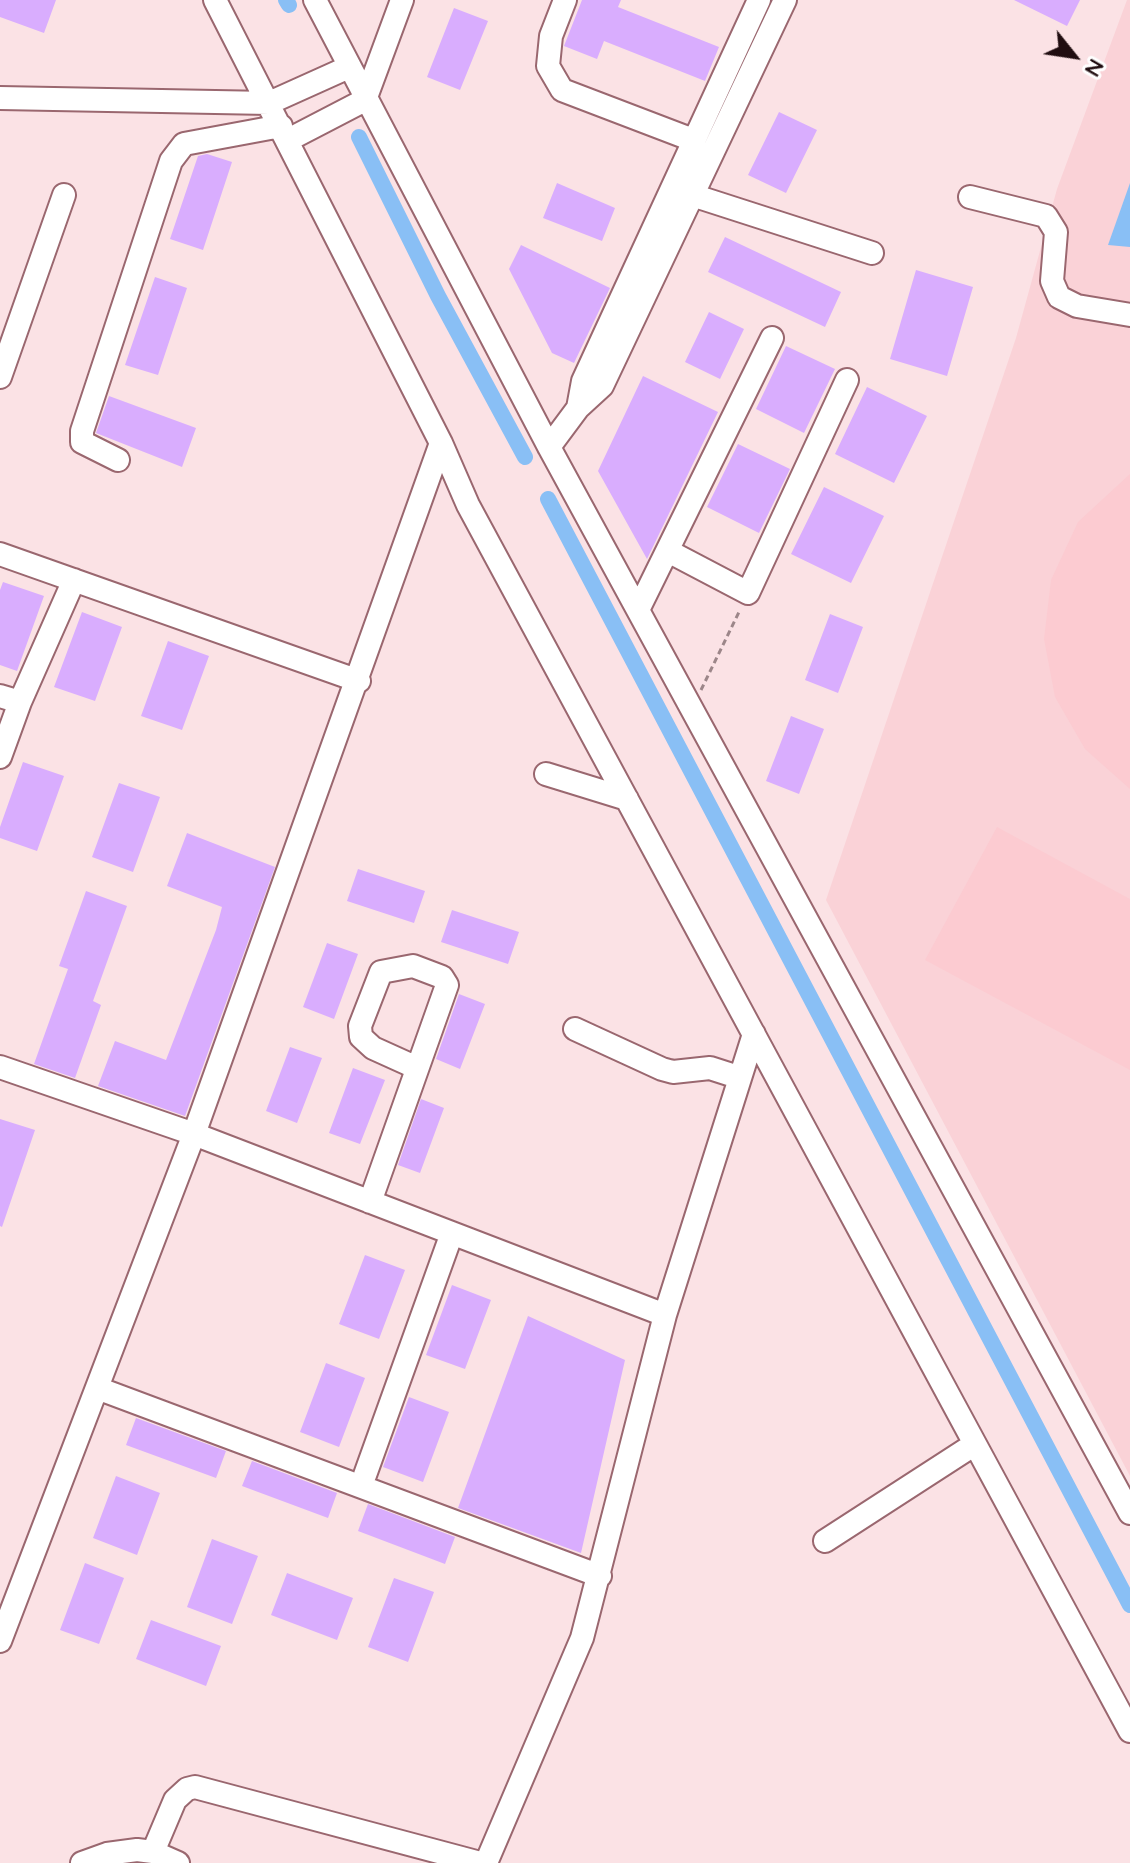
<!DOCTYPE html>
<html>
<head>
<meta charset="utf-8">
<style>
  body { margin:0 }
  #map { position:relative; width:1130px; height:1863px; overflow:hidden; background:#fbe2e5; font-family:Quicksand,sans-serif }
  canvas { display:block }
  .north { position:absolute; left:1034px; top:16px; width:80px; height:80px; -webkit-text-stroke:6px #fff; paint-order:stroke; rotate:120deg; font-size:22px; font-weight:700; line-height:32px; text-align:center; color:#200d10 }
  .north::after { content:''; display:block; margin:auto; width:28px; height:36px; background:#200d10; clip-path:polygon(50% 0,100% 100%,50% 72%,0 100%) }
</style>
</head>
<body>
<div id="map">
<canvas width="1130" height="1863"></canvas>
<div class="north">N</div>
</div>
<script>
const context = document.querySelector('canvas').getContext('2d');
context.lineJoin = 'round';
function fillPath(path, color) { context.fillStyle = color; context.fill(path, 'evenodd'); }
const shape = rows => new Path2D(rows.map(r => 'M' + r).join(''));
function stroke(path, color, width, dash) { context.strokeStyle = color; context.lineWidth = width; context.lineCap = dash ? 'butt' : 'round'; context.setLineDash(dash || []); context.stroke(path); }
const built = shape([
  [1127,0,1130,0,1130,1476,826,900,1016,338,1057,189]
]);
const green = shape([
  [1130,474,1130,789,1085,749,1055,697,1044,639,1051,580,1078,522],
  [997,827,1130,899,1130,1070,925,960]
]);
const water = shape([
  [1130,183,1130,247,1108,245]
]);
const canal = shape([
  [286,0,289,5],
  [359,137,438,296,525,457],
  [548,499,1130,1605]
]);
const building = shape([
  [0,0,56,0,44,33,0,17],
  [582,0,621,0,618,7,719,47,705,81,604,41,597,59,564,46],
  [1014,0,1080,0,1067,26],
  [454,8,488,21,460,90,427,77],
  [779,112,817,130,786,193,748,175],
  [207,154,232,162,203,250,170,239,198,156],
  [557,183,615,208,602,241,543,218],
  [725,237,841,292,825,327,708,272],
  [521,245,610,288,574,363,552,353,509,269],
  [916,270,973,287,947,376,890,359],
  [155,277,187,288,158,375,125,365],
  [709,312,744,329,720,379,685,362],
  [786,346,835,369,804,433,756,409],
  [643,376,718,412,647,559,598,471],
  [867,387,927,416,894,483,835,454],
  [109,396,196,428,182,467,96,433],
  [738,444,790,469,759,533,707,507],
  [824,487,884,516,851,583,791,554],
  [3,582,44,596,17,671,0,665,0,590],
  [82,612,122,627,95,701,54,687],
  [830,614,863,627,838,693,805,680],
  [168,641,209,656,182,730,141,716],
  [791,716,824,729,799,794,766,781],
  [23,762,64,776,37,851,0,838,0,827],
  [119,783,160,797,133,872,92,857],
  [187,833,275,867,185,1116,98,1086,115,1041,166,1060,216,930,222,907,167,886],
  [358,869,425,891,414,923,347,901],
  [86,891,127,906,93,1001,101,1005,75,1078,34,1064,68,969,59,966],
  [452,910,519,932,508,964,441,942],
  [327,943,358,954,334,1019,303,1007],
  [459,994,485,1004,460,1069,436,1059],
  [290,1047,322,1058,297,1123,266,1111],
  [353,1068,385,1080,360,1144,329,1133],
  [421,1099,444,1108,420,1173,398,1165],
  [0,1119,35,1130,2,1227,0,1226],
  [365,1255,405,1270,379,1339,339,1324],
  [452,1285,491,1300,465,1369,426,1355],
  [528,1316,625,1360,581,1553,458,1508],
  [326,1363,365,1378,339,1447,300,1432],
  [409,1397,449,1412,423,1482,383,1467],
  [136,1418,226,1451,216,1478,126,1445],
  [252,1461,337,1493,328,1518,242,1486],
  [116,1476,160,1493,137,1555,93,1538],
  [368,1504,455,1537,445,1564,358,1531],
  [212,1539,258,1556,232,1624,187,1607],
  [85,1563,124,1578,99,1644,60,1630],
  [287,1573,353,1598,337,1640,271,1615],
  [394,1578,434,1592,408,1662,368,1647],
  [151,1620,221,1646,206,1686,136,1659]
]);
const path = shape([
  [701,690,740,610]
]);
const minor = shape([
  [215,0,441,443,468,505,1130,1731],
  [315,0,549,447,1130,1513],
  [565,0,551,36,548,66,562,90,693,140],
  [0,98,269,103,349,67],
  [288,140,365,100,402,0],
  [692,195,872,253],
  [970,197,1046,216,1056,232,1052,281,1059,297,1077,306,1130,315],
  [0,377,64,195],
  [578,408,583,381,759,0],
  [549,447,578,408,602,386,785,0],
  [118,460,82,442,82,431,171,161,184,144,281,126],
  [668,551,748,593,847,380],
  [0,554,359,681],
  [638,610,772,338],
  [0,696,20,702,0,757],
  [20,702,74,580],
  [546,774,627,799],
  [575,1029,662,1069,673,1072,710,1068,738,1077],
  [0,1067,194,1134,665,1315],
  [370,1202,447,985,442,977,413,966,381,972,360,1026,361,1037,373,1048,415,1067],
  [97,1388,600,1576],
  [365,1475,452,1233],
  [825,1541,975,1444],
  [0,1641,194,1134,441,443],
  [153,1852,175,1800,187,1789,195,1787,480,1863],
  [82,1863,107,1854,137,1850,153,1852,178,1863],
  [486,1863,582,1638,665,1315,754,1034]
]);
fillPath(built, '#fad2d7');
fillPath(green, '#fccbd1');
fillPath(water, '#89bff5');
stroke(canal, '#89bff5', 16);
fillPath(building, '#d9adfe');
stroke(minor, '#9a676f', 26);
stroke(path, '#9c8689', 3, [6, 4]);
stroke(minor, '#fff', 22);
</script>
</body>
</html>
